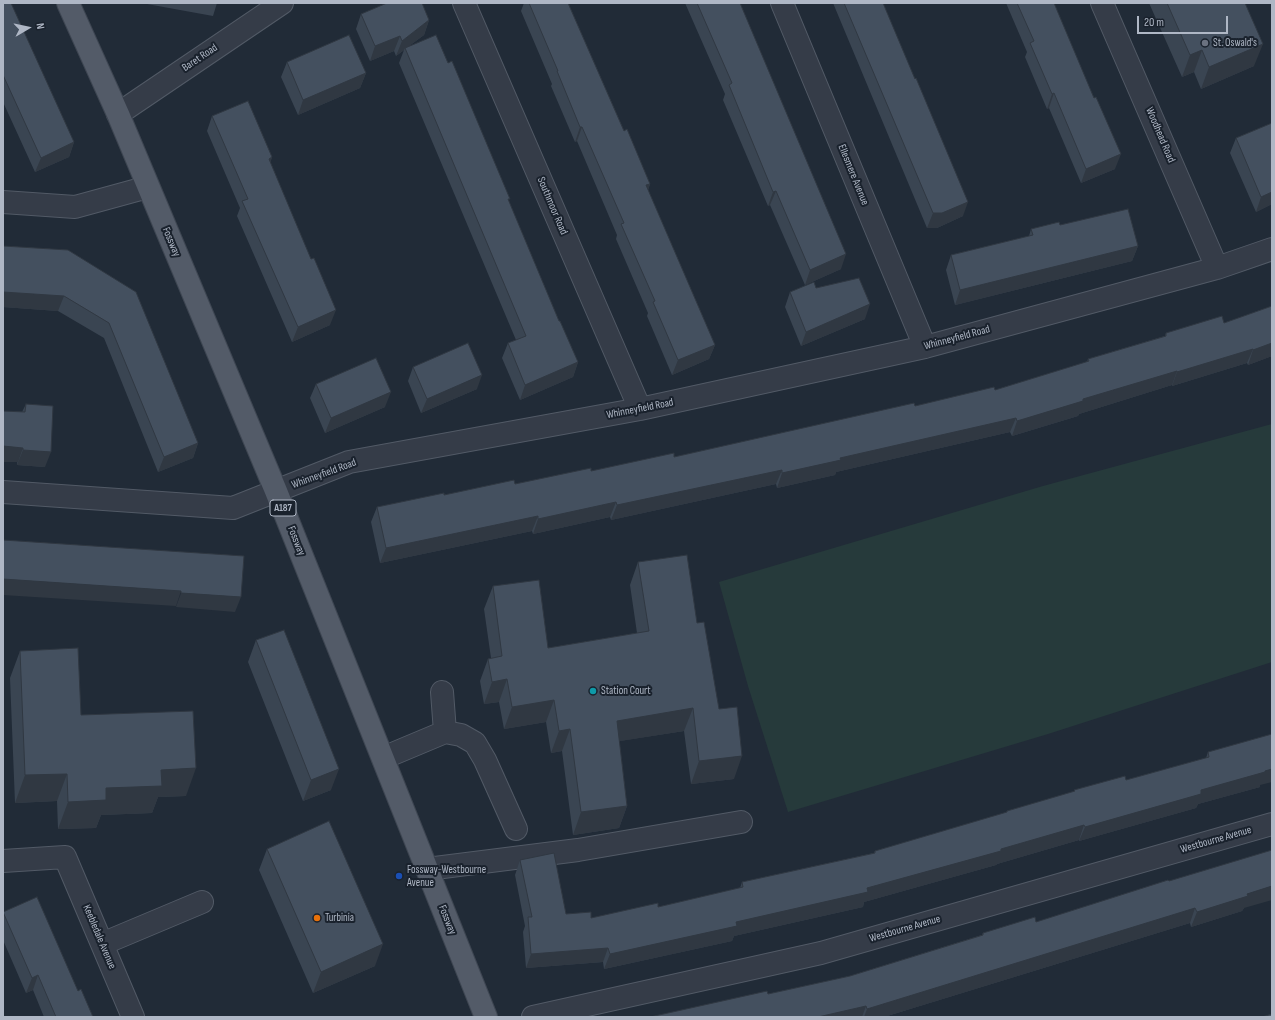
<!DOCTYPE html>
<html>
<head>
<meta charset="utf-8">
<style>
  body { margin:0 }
  #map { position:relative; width:1275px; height:1020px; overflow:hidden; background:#212b37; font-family:"Sofia Sans Condensed",sans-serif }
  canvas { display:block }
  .frame { position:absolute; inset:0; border:4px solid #afb7c5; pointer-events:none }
  .north { position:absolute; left:8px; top:8px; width:40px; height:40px; -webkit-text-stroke:3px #1a222d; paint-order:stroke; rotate:81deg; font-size:11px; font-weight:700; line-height:16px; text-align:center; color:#afb7c5 }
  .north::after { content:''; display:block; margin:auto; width:14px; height:18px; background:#afb7c5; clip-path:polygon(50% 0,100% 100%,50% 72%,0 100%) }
  .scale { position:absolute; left:1137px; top:16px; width:91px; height:18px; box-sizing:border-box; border:2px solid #afb7c5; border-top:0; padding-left:5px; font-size:12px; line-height:14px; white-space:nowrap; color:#afb7c5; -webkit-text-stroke:3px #1a222d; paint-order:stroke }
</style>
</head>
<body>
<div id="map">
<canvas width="1275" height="1020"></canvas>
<div class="frame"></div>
<div class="north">N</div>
<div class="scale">20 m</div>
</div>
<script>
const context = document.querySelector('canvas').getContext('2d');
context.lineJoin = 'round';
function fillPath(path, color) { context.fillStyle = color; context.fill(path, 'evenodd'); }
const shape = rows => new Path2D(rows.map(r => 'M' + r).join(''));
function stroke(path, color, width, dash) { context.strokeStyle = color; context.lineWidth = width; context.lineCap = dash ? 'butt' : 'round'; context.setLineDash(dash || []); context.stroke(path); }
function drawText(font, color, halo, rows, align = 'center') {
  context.font = font + ' "Sofia Sans Condensed",sans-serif'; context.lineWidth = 4; context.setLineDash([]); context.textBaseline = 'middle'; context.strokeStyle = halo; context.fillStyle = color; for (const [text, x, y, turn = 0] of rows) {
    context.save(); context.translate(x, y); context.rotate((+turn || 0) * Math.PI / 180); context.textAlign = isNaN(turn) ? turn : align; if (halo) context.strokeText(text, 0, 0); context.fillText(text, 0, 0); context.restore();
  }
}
const green = shape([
  [1272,424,1272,662,1048,734,788,812,748,686,719,582,1043,486]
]);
const minor = shape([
  [464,3,640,409],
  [782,3,925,347],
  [1102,3,1217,268],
  [118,114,282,3],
  [3,202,75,207,148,187],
  [3,492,233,508,349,462,640,409,925,347,1217,268,1272,249],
  [442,692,445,732],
  [383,758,445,732,461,735,475,743,485,760,516,829],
  [3,861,65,857,133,1017],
  [427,869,578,850,741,822],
  [102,944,202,902],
  [533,1017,821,953,1272,824]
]);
const major = shape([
  [68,3,118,114,276,491,486,1017]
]);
const wall = shape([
  [3,3,74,142,69,157,35,172,3,102],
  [148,3,217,3,213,16,147,4],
  [524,3,568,3,624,131,650,184,648,190,715,345,709,359,672,375,647,316,648,313,616,239,617,235,577,141,575,142,551,86,552,84,521,11],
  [685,3,740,3,841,269,805,285,770,205,768,206,723,100,725,94],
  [833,3,883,3,963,216,937,228,927,228],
  [1006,3,1054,3,1115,169,1081,183,1049,108,1047,109,1025,57,1027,52],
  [1149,3,1245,3,1254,66,1201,89,1194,72,1182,77],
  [361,14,429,20,424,35,409,46,448,63,509,202,559,321,578,362,573,377,520,400,502,358,508,343,516,340,399,63,404,50,396,56,394,51,370,61,356,29],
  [287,62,366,73,360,88,298,115,281,77],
  [212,116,272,157,270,163,330,325,292,342,237,216,240,208,207,131],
  [1272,123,1272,204,1256,212,1230,153,1236,138],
  [1031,229,1138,246,1132,261,955,305,946,270,951,255,1029,236],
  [3,246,68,250,198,443,193,458,158,472,104,338,58,311,3,307],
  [790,292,865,319,801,346,785,307],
  [1272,306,1272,356,1248,365,1247,363,1172,386,1172,385,1079,414,1078,416,1012,436,1010,432,836,472,835,475,777,488,776,484,611,520,610,517,533,534,532,531,380,563,371,522,377,507,444,495,515,484,674,457,995,390,1087,362,1088,359,1165,336,1166,333,1224,323],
  [413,367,477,389,421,413,408,381],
  [316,384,385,407,325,433,310,398],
  [26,404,45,467,17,465,22,412],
  [638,562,697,623,719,709,734,779,691,784,684,731,619,741,627,806,619,828,573,835,562,751,551,753,546,722,504,729,499,702,484,704,480,681,488,659,491,658,484,609,493,586,548,648,637,633,630,585],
  [256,640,331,790,303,801,248,662],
  [20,651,81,715,186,796,158,797,152,813,101,815,96,828,58,829,57,801,15,803,10,678],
  [1208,752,1260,785,1260,787,1198,804,1196,808,1079,841,1079,840,997,864,996,865,864,902,863,907,734,936,732,941,604,969,603,962,526,968,523,932,525,926,515,875,520,860,566,914,591,918,658,907,740,888,742,882,874,853,875,851,1006,813,1007,811,1074,792,1074,790,1126,780,1206,758],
  [267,849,375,966,313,993,259,870],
  [1169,881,1244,908,1242,911,1191,927,1190,923,884,1017,650,1017,768,994,850,976,982,935,983,933,1036,922],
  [3,912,78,991,93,1017,44,1017,33,990,26,993,3,940]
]);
const shadedWall = shape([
  [429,20,424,35,405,49,405,48,404,50,396,56,402,41],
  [400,36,394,51,370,61,375,46],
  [1263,44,1254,66,1201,89,1209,67],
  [1202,50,1194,72,1182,77,1190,55],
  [366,73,360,88,298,115,303,100],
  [1054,93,1049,108,1047,109,1052,94],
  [580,127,582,127,577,141,575,142],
  [74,142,69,157,35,172,41,158],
  [1121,154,1115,169,1081,183,1086,169],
  [272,157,267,172,269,159],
  [650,184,645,199,646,185],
  [776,191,770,205,768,206,773,192],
  [1272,192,1272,204,1256,212,1261,197],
  [968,202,963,216,937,228,927,228,933,213],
  [1138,246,1132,261,955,305,960,290],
  [846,254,841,269,805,285,810,270],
  [3,292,64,296,58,311,3,307],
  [870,304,865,319,801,346,806,332],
  [336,310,330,325,292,342,298,327],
  [1272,343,1272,356,1248,365,1253,350],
  [715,345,709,359,672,375,678,360],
  [1253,349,1247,363,1172,386,1177,372],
  [578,362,573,377,520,400,525,385],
  [1177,371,1172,385,1079,414,1078,416,1012,436,1017,421,1083,399],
  [482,375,477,389,421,413,427,399],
  [391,392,385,407,325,433,331,418],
  [1016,418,1010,432,836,472,835,475,777,488,782,473,840,458],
  [198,443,193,458,158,472,164,457],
  [3,446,23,448,18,462,3,462],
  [23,450,51,452,45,467,17,465],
  [782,470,776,484,611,520,617,505],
  [616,502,610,517,533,534,538,519],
  [538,516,532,531,380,563,386,548],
  [3,579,181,591,176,606,3,595],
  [181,593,241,597,235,612,176,607],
  [507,679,499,702,484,704,492,682],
  [554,700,546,722,504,729,512,707],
  [693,708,684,731,608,743,617,721],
  [570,729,562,751,551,753,559,731],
  [742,756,734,779,691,784,699,761],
  [196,768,186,796,158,797,152,813,101,815,96,828,58,829,68,802,106,788,161,770],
  [339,769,331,790,303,801,311,780],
  [1272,769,1272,782,1260,785,1260,787,1198,804,1196,808,1079,841,1085,827,1201,790],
  [67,774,57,801,15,803,25,775],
  [627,806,619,828,573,835,581,812],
  [1084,825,1079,840,997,864,996,865,864,902,863,907,734,936,732,941,604,969,610,954,736,922,1001,849],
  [1272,886,1272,900,1244,908,1242,911,1191,927,1197,912,1247,894],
  [1195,908,1190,923,884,1017,864,1017,867,1009],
  [383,944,375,966,313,993,321,972],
  [608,948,603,962,526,968,531,954],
  [38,975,33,990,26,993,32,978],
  [866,1006,862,1017,818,1017]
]);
const building = shape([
  [3,3,11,3,74,142,41,158,3,75,3,3],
  [387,3,422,3,429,20,402,41,400,36,375,46,361,14,387,3],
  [529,3,568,3,624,131,627,129,650,184,646,185,715,345,678,360,653,302,655,301,621,224,624,223,582,127,580,127,557,71,558,71,529,3],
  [697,3,740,3,846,254,810,270,776,191,773,192,729,85,732,83,697,3],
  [844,3,883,3,915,79,916,78,968,202,942,213,933,213,844,3],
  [1017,3,1054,3,1094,98,1096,97,1121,154,1086,169,1054,93,1052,94,1030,43,1034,41,1017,3],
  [1167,3,1245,3,1263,44,1209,67,1202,50,1190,55,1167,3],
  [349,35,366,73,303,100,287,62,349,35],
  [436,35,448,63,452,61,510,199,508,199,559,321,560,321,578,362,525,385,508,343,526,336,405,48,436,35],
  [248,101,272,157,269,159,311,259,314,258,336,310,298,327,242,201,248,199,212,116,248,101],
  [1272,123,1272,192,1261,197,1236,138,1272,123],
  [1128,209,1138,246,960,290,951,255,1033,235,1031,229,1059,222,1060,225,1128,209],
  [3,246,68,250,136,292,198,443,164,457,109,323,64,296,3,292,3,246],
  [859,278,870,304,806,332,790,292,814,282,816,288,859,278],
  [1272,306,1272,343,1253,350,1253,349,1177,372,1177,371,1083,399,1083,401,1017,421,1016,418,840,458,841,460,782,473,782,470,617,505,616,502,538,519,538,516,386,548,377,507,444,493,444,495,514,480,515,484,591,468,591,471,674,453,674,457,914,403,915,406,994,387,995,390,1089,361,1088,359,1166,336,1166,333,1222,316,1224,323,1272,306],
  [468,343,482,375,427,399,413,367,468,343],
  [376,358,391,392,331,418,316,384,376,358],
  [26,404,53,406,51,452,23,450,23,448,3,446,3,411,25,412,26,404],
  [3,540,244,556,241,597,181,593,181,591,3,579,3,540],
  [687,555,697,623,704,622,719,709,737,707,742,756,699,761,693,708,617,721,627,806,581,812,570,729,559,731,554,700,512,707,507,679,492,682,488,659,502,656,493,586,539,580,548,648,649,631,638,562,687,555],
  [284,630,339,769,311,780,256,640,284,630],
  [78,648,81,715,193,711,196,768,161,770,162,786,106,788,106,800,68,802,67,774,25,775,20,651,78,648],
  [1272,734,1272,769,1265,771,1265,772,1201,790,1201,794,1085,827,1084,825,1001,849,1001,851,867,888,868,892,736,922,737,926,610,954,608,948,531,954,528,917,532,917,520,860,554,853,566,914,591,912,591,918,658,903,658,907,743,887,742,882,875,853,875,851,1007,812,1007,811,1075,791,1074,790,1125,776,1126,780,1209,757,1208,752,1272,734],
  [329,821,383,944,321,972,267,849,329,821],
  [1272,850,1272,886,1247,894,1248,896,1197,912,1195,908,867,1009,866,1006,818,1017,650,1017,767,991,768,994,850,976,983,935,983,933,1035,917,1036,922,1168,880,1169,881,1272,850],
  [37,897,78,991,81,989,93,1017,56,1017,38,975,32,978,3,912,37,897],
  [1272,1014,1272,1017,1262,1017,1272,1014]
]);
const markers = [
  [1205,43,4,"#6b7280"],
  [593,691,4,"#0f9aa8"],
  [399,876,4,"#1a4fb4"],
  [317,918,4,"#e8710a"]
];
const shields = [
  [283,508,26]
];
const shieldNames = [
  ["A187",283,508]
];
const poiNames = [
  ["St. Oswald's",1213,43],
  ["Station Court",601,691],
  ["Fossway-Westbourne",407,870],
  ["Avenue",407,883],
  ["Turbinia",325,918]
];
const streetNames = [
  ["Baret Road",200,58,-34],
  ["Woodhead Road",1160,135,67],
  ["Ellesmere Avenue",853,175,68],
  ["Southmoor Road",552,206,67],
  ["Fossway",171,242,67],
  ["Whinneyfield Road",957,338,-15],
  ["Whinneyfield Road",640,409,-11],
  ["Whinneyfield Road",324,474,-20],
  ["Fossway",296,541,68],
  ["Westbourne Avenue",1216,840,-16],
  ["Fossway",447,920,68],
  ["Westbourne Avenue",905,929,-16],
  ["Keebledale Avenue",99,937,67]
];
fillPath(green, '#263a3b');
stroke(minor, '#525a66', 24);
stroke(major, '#3e4652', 24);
stroke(minor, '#353c48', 22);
stroke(major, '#535b68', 22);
fillPath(wall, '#3a4552');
fillPath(shadedWall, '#303842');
fillPath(building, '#44505f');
stroke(building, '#303842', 1);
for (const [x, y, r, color] of markers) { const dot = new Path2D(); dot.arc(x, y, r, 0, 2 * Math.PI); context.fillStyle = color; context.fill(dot); stroke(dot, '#1a222d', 1.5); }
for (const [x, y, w] of shields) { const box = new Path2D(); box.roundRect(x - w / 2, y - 8, w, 16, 3); context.fillStyle = '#1a222d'; context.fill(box); stroke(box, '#afb7c5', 1); }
drawText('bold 10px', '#afb7c5', null, shieldNames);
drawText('11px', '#afb7c5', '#1a222d', poiNames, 'left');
drawText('11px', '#afb7c5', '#1a222d', streetNames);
</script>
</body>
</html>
